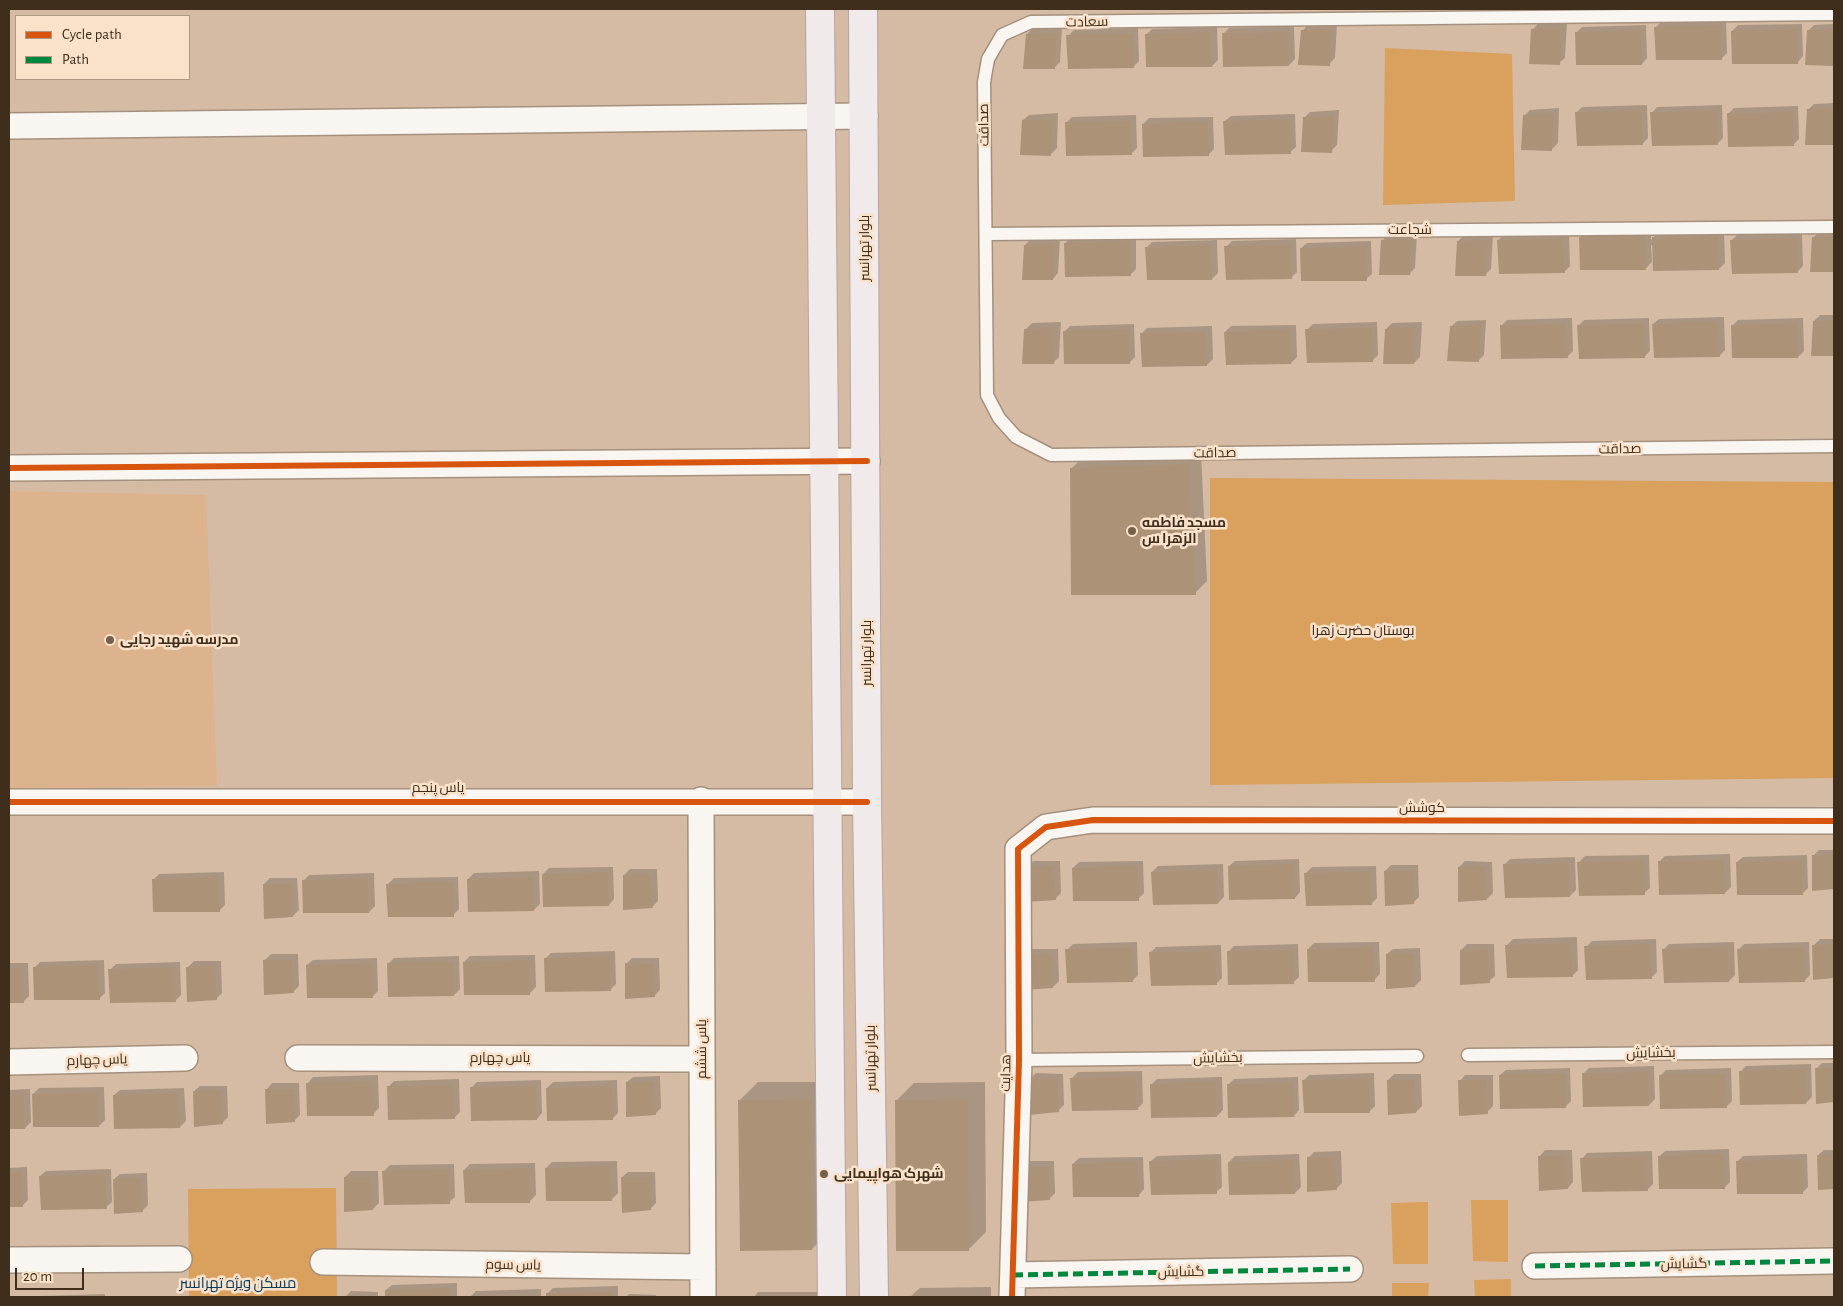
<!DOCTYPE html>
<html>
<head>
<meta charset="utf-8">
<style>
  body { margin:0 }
  #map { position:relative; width:1843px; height:1306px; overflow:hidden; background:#d5bba3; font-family:"Alegreya Sans",sans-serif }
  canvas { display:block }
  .frame { position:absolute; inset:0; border:10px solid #402e1c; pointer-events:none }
  .legend { position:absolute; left:15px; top:15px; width:175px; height:65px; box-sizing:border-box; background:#f9e1ca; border:1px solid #af9984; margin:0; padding:6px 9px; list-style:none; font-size:15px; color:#402e1c }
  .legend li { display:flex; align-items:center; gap:10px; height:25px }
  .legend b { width:25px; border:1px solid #af9984 }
  .scale { position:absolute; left:15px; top:1268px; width:69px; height:22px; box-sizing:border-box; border:2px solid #402e1c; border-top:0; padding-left:6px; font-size:15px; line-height:18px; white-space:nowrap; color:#402e1c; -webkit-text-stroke:4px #f9e1ca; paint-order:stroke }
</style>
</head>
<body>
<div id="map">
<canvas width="1843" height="1306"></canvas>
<div class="frame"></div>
<ul class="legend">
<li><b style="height:6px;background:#d7550e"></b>Cycle path</li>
<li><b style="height:6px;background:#00873e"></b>Path</li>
</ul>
<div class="scale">20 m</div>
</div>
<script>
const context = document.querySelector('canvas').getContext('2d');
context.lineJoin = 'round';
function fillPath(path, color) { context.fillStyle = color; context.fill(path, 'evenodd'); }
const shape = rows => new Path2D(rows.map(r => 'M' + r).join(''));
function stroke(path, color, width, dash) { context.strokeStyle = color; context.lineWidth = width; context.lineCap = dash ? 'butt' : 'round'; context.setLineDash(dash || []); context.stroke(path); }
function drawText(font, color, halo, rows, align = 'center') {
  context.font = font + ' "Alegreya Sans",Cairo,sans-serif'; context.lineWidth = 5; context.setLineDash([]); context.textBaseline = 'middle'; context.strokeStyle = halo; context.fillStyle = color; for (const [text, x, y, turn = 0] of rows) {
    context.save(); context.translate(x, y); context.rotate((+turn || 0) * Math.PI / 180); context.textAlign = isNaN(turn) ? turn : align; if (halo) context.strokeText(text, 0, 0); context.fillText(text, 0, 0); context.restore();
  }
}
const built = shape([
  [9,491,206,495,217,786,9,788]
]);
const green = shape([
  [1385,48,1512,54,1515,201,1383,205],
  [1210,478,1834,482,1834,778,1210,785],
  [336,1188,337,1297,189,1297,188,1189],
  [1471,1200,1508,1200,1508,1262,1473,1261],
  [1428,1202,1428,1264,1393,1264,1391,1203],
  [1511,1279,1511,1297,1475,1297,1474,1280],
  [1392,1283,1429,1283,1428,1297,1392,1297]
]);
const shadow = shape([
  [1726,20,1727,53,1721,59,1656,27,1662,21],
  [1567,22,1565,58,1559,63,1532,30,1538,24],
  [1337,24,1335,58,1329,64,1302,31,1308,25],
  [1802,24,1803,56,1798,62,1732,31,1738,25],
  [1834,24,1834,64,1806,64,1808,31,1814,25],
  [1646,25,1647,58,1642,64,1576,33,1582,27],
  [1294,26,1295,59,1289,65,1223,34,1229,28],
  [1062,27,1060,62,1054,68,1027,34,1033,28],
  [1217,27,1218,60,1212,66,1146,35,1152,29],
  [1138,28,1139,61,1133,67,1068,36,1074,30],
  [1834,103,1834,144,1806,144,1808,110,1814,104],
  [1647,105,1648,138,1642,144,1576,113,1582,107],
  [1722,105,1723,138,1717,144,1652,113,1657,107],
  [1798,106,1799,139,1793,145,1728,114,1734,108],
  [1559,108,1558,143,1552,149,1524,116,1530,110],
  [1339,110,1337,145,1331,151,1304,118,1310,112],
  [1058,113,1057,148,1051,154,1023,120,1029,115],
  [1295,114,1296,147,1290,152,1225,121,1231,116],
  [1136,115,1137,148,1131,154,1066,123,1072,117],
  [1213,117,1214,149,1208,155,1143,124,1149,118],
  [1651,230,1651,240,1659,232,1724,230,1725,263,1719,269,1651,245,1652,262,1646,268,1580,237,1586,231],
  [1834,230,1834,271,1812,270,1814,237,1820,231],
  [1569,233,1570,266,1564,272,1498,240,1504,235],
  [1802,233,1803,266,1797,272,1731,241,1737,235],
  [1417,234,1415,268,1409,274,1382,241,1388,235],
  [1493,234,1491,269,1485,275,1458,241,1464,235],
  [1136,236,1136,269,1131,274,1065,243,1071,238],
  [1060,238,1058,273,1053,279,1025,245,1031,239],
  [1296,239,1297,272,1291,278,1226,247,1232,241],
  [1217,240,1218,273,1212,279,1146,248,1152,242],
  [1371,241,1372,274,1366,279,1301,248,1307,243],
  [1820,315,1834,315,1834,355,1812,355,1814,321],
  [1724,317,1725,350,1719,356,1653,324,1659,319],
  [1572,318,1573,351,1567,357,1501,326,1507,320],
  [1649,318,1650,351,1644,357,1578,326,1584,320],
  [1803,318,1804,351,1798,357,1732,326,1738,320],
  [1486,320,1484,355,1478,361,1451,327,1457,321],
  [1061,322,1059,357,1053,363,1026,329,1032,323],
  [1377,322,1378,355,1372,361,1307,330,1313,324],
  [1422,322,1420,357,1414,363,1386,329,1392,323],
  [1134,324,1135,357,1129,363,1064,332,1070,326],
  [1296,325,1297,357,1291,363,1225,332,1231,326],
  [1212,326,1213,359,1207,365,1143,366,1141,334,1147,328],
  [1201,452,1207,581,1195,593,1072,468,1084,456],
  [1819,850,1834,850,1834,888,1814,889,1813,856],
  [1730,854,1731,887,1725,893,1659,862,1665,856],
  [1649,855,1650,888,1644,893,1579,862,1585,856],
  [1807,855,1808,888,1802,894,1737,862,1743,857],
  [1575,857,1576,890,1570,896,1504,865,1510,859],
  [1299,859,1300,892,1295,898,1229,866,1235,861],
  [1033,861,1060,861,1061,893,1055,899,1027,867],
  [1143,861,1144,893,1138,899,1073,868,1079,862],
  [1465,861,1492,862,1493,893,1487,899,1459,867],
  [1223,864,1224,897,1218,903,1152,872,1158,866],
  [1391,865,1418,865,1419,897,1413,903,1385,871],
  [1376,866,1377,898,1371,904,1306,873,1312,867],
  [613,867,614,899,609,905,543,874,549,868],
  [630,869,657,869,658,901,652,907,624,875],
  [539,871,540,904,534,910,468,879,474,873],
  [224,872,225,905,219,911,153,880,159,874],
  [374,873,375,906,369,912,303,881,309,875],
  [458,877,459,909,453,915,388,884,394,878],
  [270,878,297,878,299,910,293,916,264,884],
  [1577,937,1578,970,1572,976,1507,945,1513,939],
  [1656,939,1657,972,1651,978,1586,947,1592,941],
  [1820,939,1834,939,1834,977,1814,979,1814,945],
  [1137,942,1138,975,1132,981,1067,950,1073,944],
  [1379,942,1380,974,1374,980,1308,949,1314,943],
  [1734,942,1735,975,1729,981,1663,950,1669,944],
  [1809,942,1810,975,1804,981,1738,950,1744,944],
  [1298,944,1299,977,1293,983,1228,952,1234,946],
  [1467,944,1494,944,1495,976,1489,981,1461,950],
  [1221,945,1222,978,1216,984,1150,953,1156,947],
  [1420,948,1421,980,1415,986,1387,954,1393,949],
  [1030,949,1058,949,1059,981,1053,987,1025,989],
  [615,951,616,984,610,990,545,959,551,953],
  [271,954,298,954,299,986,293,992,265,960],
  [535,955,536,987,530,993,464,962,470,956],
  [459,956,460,989,454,995,388,964,394,958],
  [377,958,378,991,373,996,307,965,313,960],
  [632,958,659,958,660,990,654,996,626,964],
  [104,960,105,993,99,999,34,968,40,962],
  [194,961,221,961,222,993,216,999,188,967],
  [180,962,181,995,175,1001,110,970,116,964],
  [9,963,28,963,29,996,24,1001,9,1002],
  [1822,1063,1834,1063,1834,1101,1817,1102,1816,1069],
  [1811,1064,1812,1097,1806,1103,1740,1072,1746,1066],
  [1654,1066,1655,1099,1649,1105,1583,1074,1589,1068],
  [1570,1068,1571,1101,1566,1106,1500,1075,1506,1070],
  [1731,1068,1732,1101,1726,1107,1660,1076,1666,1070],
  [1142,1071,1143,1103,1137,1109,1072,1078,1078,1072],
  [1036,1073,1063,1074,1064,1105,1058,1111,1030,1079],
  [1374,1073,1375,1106,1369,1112,1304,1080,1309,1075],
  [1394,1074,1421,1074,1422,1106,1416,1112,1388,1080],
  [378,1075,379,1108,373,1114,308,1083,313,1077],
  [1465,1075,1493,1075,1493,1106,1487,1112,1460,1081],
  [660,1076,661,1108,655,1114,627,1082,633,1077],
  [1222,1077,1223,1110,1217,1116,1151,1085,1157,1079],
  [1298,1077,1299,1110,1294,1116,1228,1085,1234,1079],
  [459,1079,460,1112,454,1118,388,1087,394,1081],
  [541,1080,542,1113,537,1119,471,1088,477,1082],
  [617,1080,618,1113,612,1119,547,1088,553,1082],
  [758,1082,829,1082,830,1231,812,1249,740,1100],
  [985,1082,986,1232,968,1250,896,1101,914,1083],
  [272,1083,299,1083,300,1115,294,1121,267,1089],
  [200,1086,227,1086,228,1117,222,1123,194,1091],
  [104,1087,105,1120,99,1126,33,1094,39,1088],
  [184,1088,186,1121,180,1127,114,1095,120,1090],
  [30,1089,31,1122,25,1128,9,1128,9,1090],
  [1729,1149,1730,1182,1724,1188,1659,1157,1665,1151],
  [1545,1150,1572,1150,1573,1182,1568,1188,1540,1156],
  [1824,1150,1834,1150,1834,1188,1819,1189,1818,1155],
  [1341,1151,1342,1183,1336,1189,1308,1158,1314,1152],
  [1652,1151,1653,1184,1647,1190,1582,1159,1587,1153],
  [1221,1154,1222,1187,1216,1192,1151,1161,1157,1156],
  [1299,1154,1301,1187,1295,1193,1229,1162,1235,1156],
  [1807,1154,1808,1187,1802,1193,1737,1162,1743,1156],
  [1143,1157,1144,1189,1139,1195,1073,1164,1079,1158],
  [617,1161,618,1193,612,1199,546,1168,552,1162],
  [1027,1161,1054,1161,1055,1193,1049,1199,1022,1201],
  [535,1163,536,1195,530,1201,466,1202,464,1170,470,1164],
  [454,1164,455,1197,449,1202,384,1171,390,1165],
  [27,1167,28,1200,22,1206,9,1206,9,1168],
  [111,1169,112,1202,106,1207,40,1176,46,1171],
  [351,1171,378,1171,379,1203,373,1209,345,1177],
  [628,1172,655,1172,656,1203,650,1209,622,1177],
  [147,1173,148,1205,142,1211,114,1179,120,1174],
  [457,1283,457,1297,386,1297,386,1290,392,1285],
  [618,1286,618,1297,547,1297,547,1294,553,1288],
  [991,1287,991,1297,910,1297,920,1288],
  [541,1289,541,1297,470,1297,476,1291],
  [351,1291,378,1292,378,1297,345,1297],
  [758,1292,830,1292,830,1297,754,1297],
  [105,1294,105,1297,39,1297,41,1296],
  [629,1294,656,1295,656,1297,626,1297]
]);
const building = shape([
  [1721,25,1722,60,1656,60,1654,27],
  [1562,28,1560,65,1529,64,1531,29],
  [1332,29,1330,66,1298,65,1301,30],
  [1797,29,1798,64,1732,64,1731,31],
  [1834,29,1834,66,1805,65,1807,30],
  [1641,30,1642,65,1576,65,1575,32],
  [1211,32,1212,67,1146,67,1145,34],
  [1288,32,1289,66,1223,67,1222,33],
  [1057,33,1055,69,1023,69,1026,34],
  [1133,34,1134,68,1068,69,1066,35],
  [1834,108,1834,145,1805,145,1807,109],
  [1641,110,1643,145,1577,146,1575,112],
  [1717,110,1718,145,1652,146,1650,112],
  [1793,112,1794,146,1728,147,1727,113],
  [1554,114,1552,151,1521,150,1523,115],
  [1334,116,1332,153,1301,152,1303,117],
  [1053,119,1051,156,1020,155,1022,120],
  [1290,119,1291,154,1225,155,1223,121],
  [1131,121,1132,155,1066,156,1065,122],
  [1208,122,1209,156,1143,157,1142,124],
  [1645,235,1646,270,1580,270,1579,237],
  [1718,236,1719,270,1653,271,1652,237],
  [1834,236,1834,272,1810,272,1812,237],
  [1563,238,1565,273,1499,274,1497,240],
  [1797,238,1798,273,1732,274,1730,240],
  [1412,239,1410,275,1379,275,1381,240],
  [1488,240,1486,276,1455,276,1457,241],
  [1130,241,1131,276,1065,277,1064,243],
  [1055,243,1053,280,1022,280,1024,245],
  [1211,245,1212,280,1147,280,1145,247],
  [1291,245,1292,279,1226,280,1224,246],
  [1366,246,1367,281,1301,281,1300,248],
  [1834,320,1834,356,1811,356,1813,321],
  [1718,322,1720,357,1654,358,1652,324],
  [1644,323,1645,358,1579,359,1577,325],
  [1797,323,1798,358,1732,358,1731,325],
  [1566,324,1568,358,1501,359,1500,325],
  [1481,325,1479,362,1447,361,1450,326],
  [1416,327,1414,364,1383,364,1385,329],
  [1055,328,1054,364,1022,364,1024,329],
  [1372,328,1373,362,1307,363,1305,329],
  [1129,329,1130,364,1064,364,1063,331],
  [1290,330,1291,364,1226,365,1224,332],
  [1206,332,1207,366,1142,367,1140,333],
  [1189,464,1196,595,1071,595,1070,468],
  [1812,855,1834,855,1834,889,1812,891],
  [1644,860,1645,895,1579,896,1577,862],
  [1724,860,1725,894,1659,895,1658,861],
  [1802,860,1803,895,1737,895,1736,862],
  [1569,863,1570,897,1505,898,1503,864],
  [1294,864,1295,899,1229,900,1228,866],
  [1054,866,1056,900,1026,902,1026,867],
  [1138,866,1139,901,1073,901,1072,868],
  [1458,867,1486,867,1487,900,1458,902],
  [1217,870,1218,904,1153,905,1151,872],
  [1371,871,1372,905,1306,906,1304,873],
  [1384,871,1413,871,1414,904,1385,906],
  [608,872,609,906,543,907,542,874],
  [623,875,651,875,653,908,623,910],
  [218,877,220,912,153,912,152,879],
  [533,877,534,911,468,912,467,879],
  [368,878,369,913,303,913,302,880],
  [453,882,454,917,388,917,386,884],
  [263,884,292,884,293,917,264,919],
  [1571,943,1573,977,1507,978,1505,945],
  [1651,944,1652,979,1586,980,1584,946],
  [1834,944,1834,978,1813,980,1812,945],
  [1132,947,1133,982,1067,983,1065,949],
  [1373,947,1375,982,1308,982,1307,949],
  [1728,947,1729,982,1664,983,1662,949],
  [1804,947,1805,982,1739,983,1737,949],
  [1488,949,1490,983,1460,985,1460,950],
  [1293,950,1294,984,1228,985,1227,951],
  [1215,951,1217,985,1151,986,1149,952],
  [1386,954,1414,954,1415,987,1386,989],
  [1023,955,1052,955,1053,988,1024,990],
  [610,956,611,991,545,992,544,958],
  [263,960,292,960,294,993,264,995],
  [529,960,530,995,464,995,463,962],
  [453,962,454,996,388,997,387,963],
  [372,963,373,998,307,998,306,965],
  [625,963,654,964,655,997,625,999],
  [98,965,100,1000,34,1000,33,967],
  [215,966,217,1000,187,1002,186,967],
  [175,967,176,1002,110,1003,108,969],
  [9,968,23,968,24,1003,9,1003],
  [1815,1068,1834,1068,1834,1102,1816,1104],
  [1805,1069,1806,1104,1740,1105,1739,1071],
  [1648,1072,1649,1106,1583,1107,1582,1073],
  [1565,1073,1566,1108,1500,1109,1499,1075],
  [1725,1074,1727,1108,1660,1109,1659,1075],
  [1136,1076,1138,1110,1072,1111,1070,1078],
  [1369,1078,1370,1113,1304,1113,1302,1080],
  [1028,1079,1057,1079,1059,1112,1029,1115],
  [1387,1080,1415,1080,1416,1113,1388,1115],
  [1458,1080,1487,1080,1488,1114,1459,1116],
  [372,1081,374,1116,307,1116,306,1083],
  [626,1082,654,1082,656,1115,626,1117],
  [1216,1082,1217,1117,1151,1118,1150,1084],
  [1293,1083,1294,1117,1228,1118,1227,1084],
  [453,1085,455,1119,388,1120,387,1086],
  [536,1086,537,1120,471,1121,470,1087],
  [612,1086,613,1120,547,1121,546,1088],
  [265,1089,294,1089,295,1122,266,1124],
  [193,1091,222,1091,223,1124,194,1127],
  [98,1092,99,1127,33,1127,32,1094],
  [179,1093,180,1128,114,1129,113,1095],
  [24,1094,25,1129,9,1129,9,1095],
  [811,1099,812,1250,740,1251,738,1100],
  [968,1099,969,1251,896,1251,895,1100],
  [1724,1154,1725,1189,1659,1189,1658,1156],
  [1567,1155,1568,1189,1539,1191,1538,1156],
  [1817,1155,1834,1155,1834,1189,1818,1190],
  [1647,1156,1648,1191,1582,1192,1580,1158],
  [1307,1157,1335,1157,1337,1190,1307,1192],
  [1216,1159,1217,1194,1151,1195,1149,1161],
  [1802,1159,1803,1194,1737,1194,1736,1161],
  [1294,1160,1295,1194,1229,1195,1228,1162],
  [1138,1162,1139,1197,1073,1197,1072,1164],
  [611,1166,612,1201,546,1201,545,1168],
  [1020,1167,1049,1167,1050,1200,1021,1202],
  [529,1168,530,1203,465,1203,463,1170],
  [449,1169,450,1204,384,1205,382,1171],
  [22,1172,23,1207,9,1207,9,1173],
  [105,1174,107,1209,41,1210,39,1176],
  [344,1177,372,1177,373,1210,344,1212],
  [621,1177,650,1177,651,1210,622,1213],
  [113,1179,142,1179,143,1212,114,1214],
  [451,1288,451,1297,385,1297,385,1290],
  [612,1292,612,1297,546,1297,546,1293],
  [535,1295,535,1297,497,1297,496,1296]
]);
const lane = shape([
  [1834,14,1031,22,1002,35,988,59,984,82,987,395,999,418,1016,437,1051,455,1834,446],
  [986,234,1834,227],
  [1468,1055,1834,1052],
  [1019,1060,1417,1056]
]);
const street = shape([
  [9,126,865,116],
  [9,468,867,461],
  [701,800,703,1297],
  [9,802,867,802],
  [298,1058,702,1059],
  [9,1062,185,1058],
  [9,1260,179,1259],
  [323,1262,703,1267],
  [1535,1266,1834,1261],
  [1013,1275,1350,1269],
  [1012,1297,1019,1060,1018,849,1046,827,1093,820,1834,821]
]);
const primary = shape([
  [820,9,832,1297],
  [863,9,867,802,874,1297]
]);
const quiet = shape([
  [1535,1266,1834,1261],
  [1013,1275,1350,1269]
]);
const cycleway = shape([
  [9,468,867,461],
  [9,802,867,802],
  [1012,1297,1019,1060,1018,849,1046,827,1093,820,1834,821]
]);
const markers = [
  [1132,531,5,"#745f4b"],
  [110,640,5,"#745f4b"],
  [824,1174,5,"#745f4b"]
];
const streetNames = [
  ["سعادت",1087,22,-1],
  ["صداقت",984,125,-91],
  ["شجاعت",1410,230],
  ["بلوار تهرانسر",865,248,-90],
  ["صداقت",1620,449,-1],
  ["صداقت",1215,453,-1],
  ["بلوار تهرانسر",867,653,-90],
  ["یاس پنجم",438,788],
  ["کوشش",1422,808],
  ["یاس ششم",702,1049,-90],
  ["بخشایش",1651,1053,-1],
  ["یاس چهارم",500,1058],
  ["بلوار تهرانسر",871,1058,-91],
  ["بخشایش",1218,1058,-1],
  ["یاس چهارم",97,1060,-2],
  ["هدایت",1006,1073,-89],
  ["گشایش",1684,1264,-1],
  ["یاس سوم",513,1265,1],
  ["گشایش",1181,1272,-1]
];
const poiNames = [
  ["مسجد فاطمه",1142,523],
  ["الزهرا س",1142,539],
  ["مدرسه شهید رجایی",120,640],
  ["شهرک هواپیمایی",834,1174]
];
const parkNames = [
  ["بوستان حضرت زهرا",1363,631]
];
const neighbourhoodNames = [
  ["مسکن ویژه تهرانسر",238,1283]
];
fillPath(built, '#dcb38c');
fillPath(green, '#d9a05e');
fillPath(shadow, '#0003');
fillPath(building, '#ac9378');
stroke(lane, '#a4907c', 15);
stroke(street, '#a4907c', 28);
stroke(primary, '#b5a4a1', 30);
stroke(lane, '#f9f5f1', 12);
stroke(street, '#f9f5f1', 25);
stroke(primary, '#f0eaeb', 28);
stroke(quiet, '#00873e', 5, [10, 5]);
stroke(cycleway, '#d7550e', 6);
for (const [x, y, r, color] of markers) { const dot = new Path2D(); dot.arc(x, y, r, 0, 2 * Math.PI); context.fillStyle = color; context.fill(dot); stroke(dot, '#f9e1ca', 2); }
drawText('14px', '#402e1c', '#f9e1ca', streetNames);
drawText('bold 14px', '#402e1c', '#f9e1ca', poiNames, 'left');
drawText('14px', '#372515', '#f9e1ca', parkNames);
drawText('15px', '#083d60', '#f9e1ca', neighbourhoodNames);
</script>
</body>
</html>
